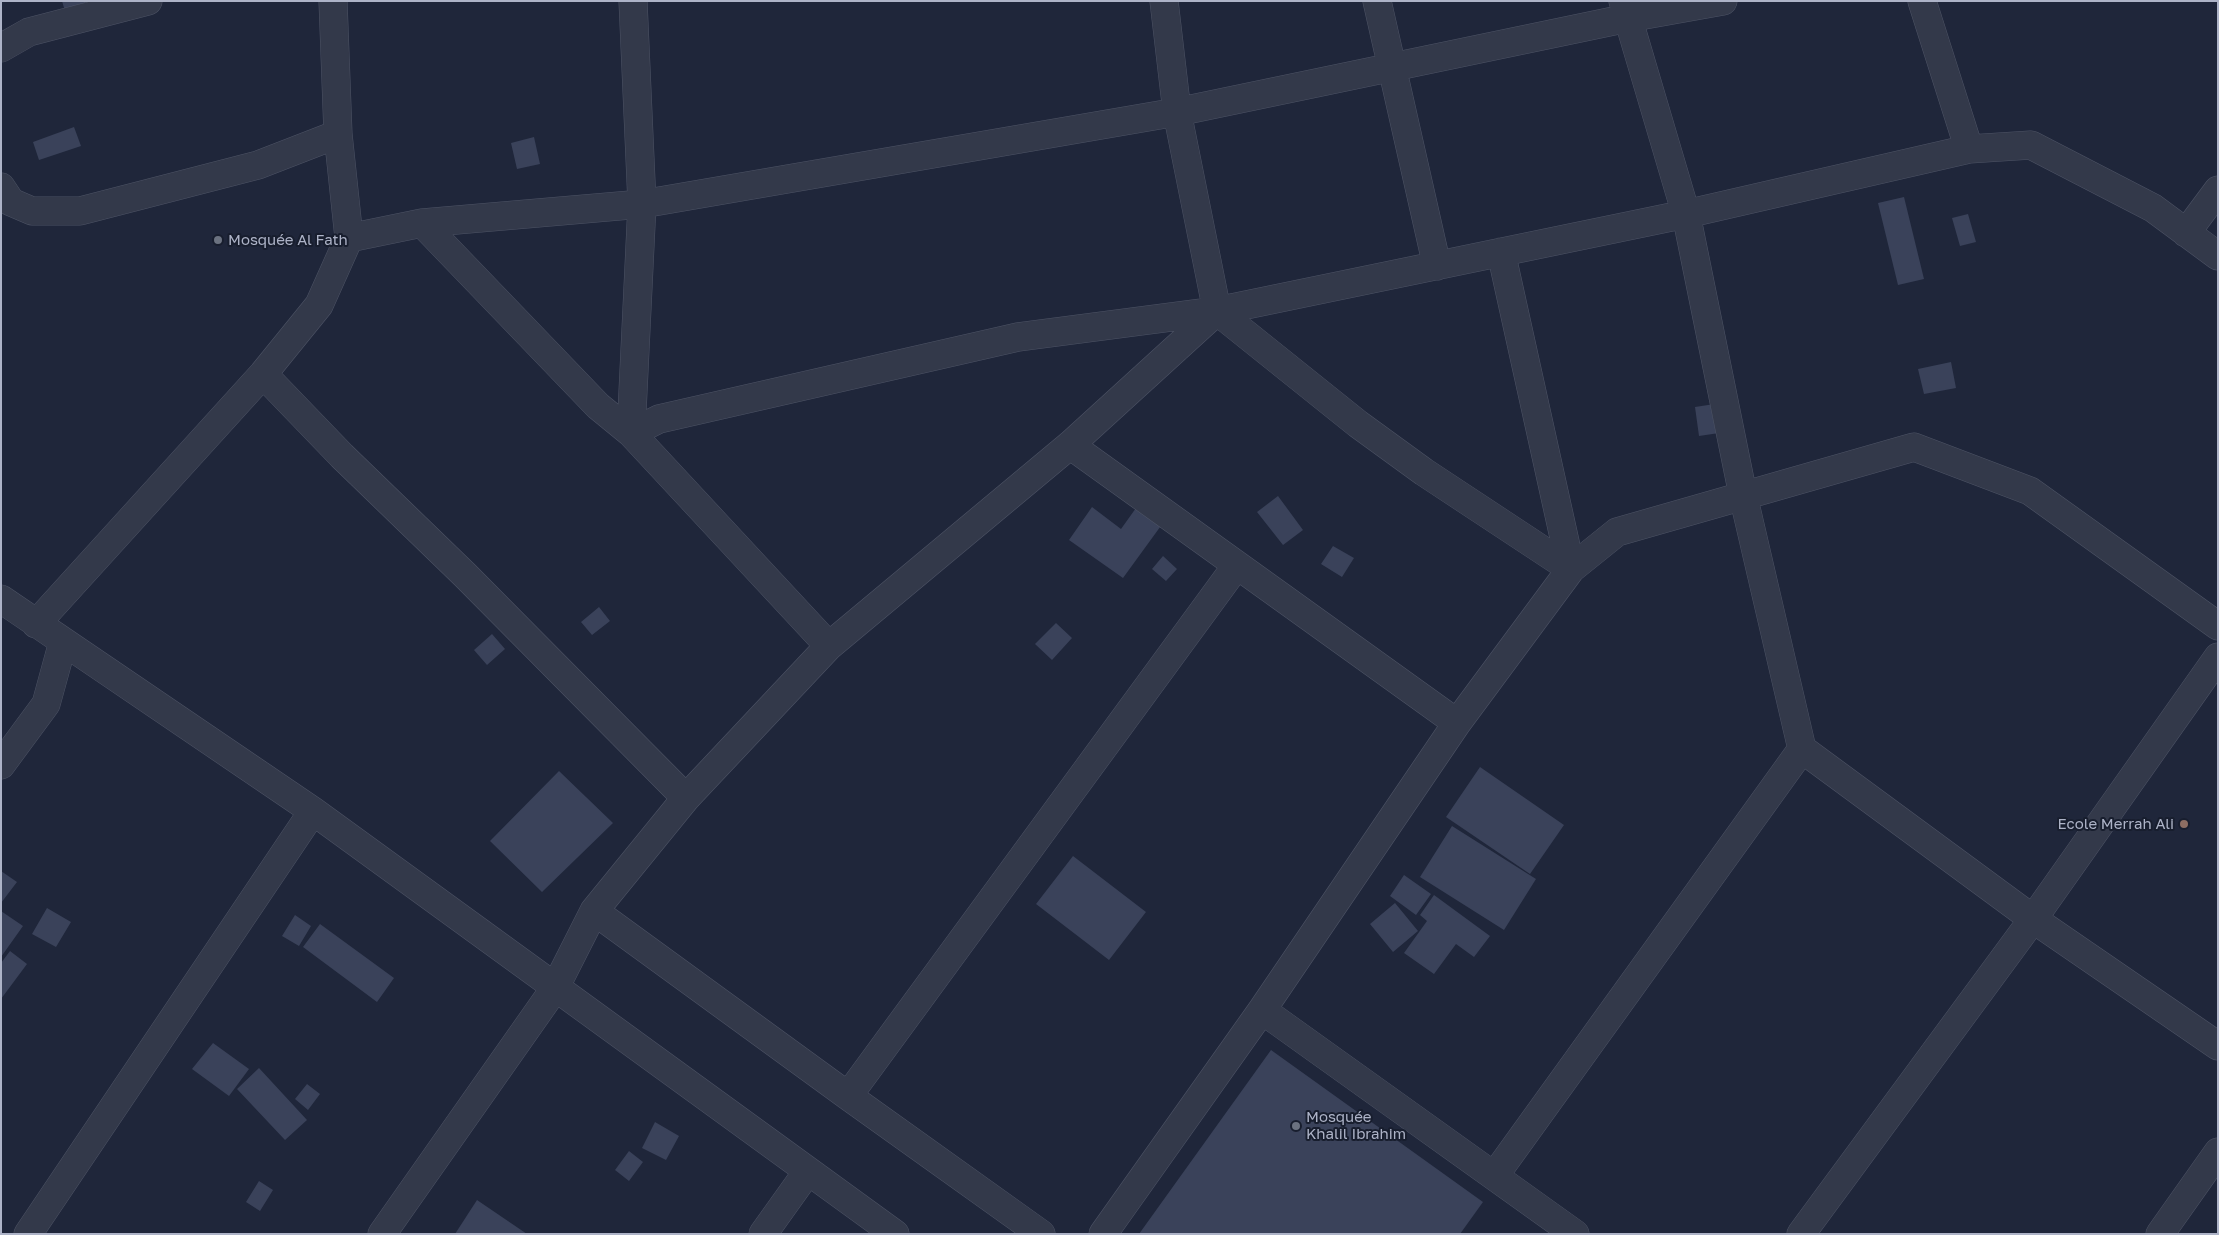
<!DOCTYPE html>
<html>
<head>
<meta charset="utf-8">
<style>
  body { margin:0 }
  #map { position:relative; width:2219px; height:1235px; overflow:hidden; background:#1f263a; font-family:"Golos Text",sans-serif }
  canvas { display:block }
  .frame { position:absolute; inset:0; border:2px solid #adb3c7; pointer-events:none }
</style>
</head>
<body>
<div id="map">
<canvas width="2219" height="1235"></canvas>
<div class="frame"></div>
</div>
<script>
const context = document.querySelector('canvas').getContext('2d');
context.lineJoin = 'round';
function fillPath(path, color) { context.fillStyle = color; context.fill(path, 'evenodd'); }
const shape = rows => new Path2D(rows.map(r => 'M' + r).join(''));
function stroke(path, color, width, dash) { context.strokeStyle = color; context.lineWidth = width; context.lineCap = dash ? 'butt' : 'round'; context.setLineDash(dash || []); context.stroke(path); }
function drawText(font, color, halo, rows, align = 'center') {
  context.font = font + ' "Golos Text",sans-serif'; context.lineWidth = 4; context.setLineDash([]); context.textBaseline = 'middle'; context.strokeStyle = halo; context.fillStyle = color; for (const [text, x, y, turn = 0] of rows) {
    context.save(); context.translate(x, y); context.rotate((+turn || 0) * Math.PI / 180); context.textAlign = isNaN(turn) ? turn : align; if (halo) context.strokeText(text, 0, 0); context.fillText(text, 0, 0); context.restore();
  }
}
const building = shape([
  [62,1,85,1,88,11,67,18],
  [74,127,81,146,39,160,33,142],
  [534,137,540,164,517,169,511,143],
  [1904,197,1924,279,1898,285,1878,203],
  [1968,214,1976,242,1960,246,1952,218],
  [1951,362,1956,388,1924,394,1918,369],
  [1721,403,1726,432,1699,436,1695,407],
  [1146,494,1171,512,1123,578,1069,540,1092,507,1121,529],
  [1278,496,1303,530,1283,545,1257,512],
  [1333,546,1354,558,1342,577,1321,564],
  [1163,556,1177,569,1166,581,1152,569],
  [599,607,610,621,592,635,581,622],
  [1056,623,1072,638,1052,660,1035,644],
  [492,634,505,649,487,665,474,650],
  [1480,767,1564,825,1530,874,1446,817],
  [559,771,613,823,542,892,490,841],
  [1452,826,1536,879,1504,930,1420,877],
  [1073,856,1146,912,1109,960,1036,904],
  [1,871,17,882,1,903],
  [1404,875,1431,894,1416,915,1390,896],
  [1434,895,1490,936,1474,957,1456,944,1434,974,1404,953,1427,921,1420,915],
  [1395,903,1418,931,1393,952,1370,924],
  [47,908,71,922,56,947,32,934],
  [1,911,23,926,1,957],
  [295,915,311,926,299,946,282,936],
  [320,924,394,978,377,1002,303,947],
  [10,951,27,964,1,999,1,963],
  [213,1043,249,1069,229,1096,192,1069],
  [1271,1050,1483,1202,1460,1234,1139,1234],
  [259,1068,307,1120,285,1140,237,1089],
  [307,1084,320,1094,308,1110,295,1099],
  [655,1122,679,1136,666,1160,642,1148],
  [629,1151,643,1162,629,1181,615,1170],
  [259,1181,273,1190,260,1211,246,1202],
  [477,1200,527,1234,455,1234]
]);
const street = shape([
  [333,1,338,134,349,238],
  [633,1,642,204,631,433,659,419,1018,337,1217,311,1686,214,1969,149,2031,145,2153,208,2218,256],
  [1164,1,1177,112,1217,311,1358,424,1424,472,1571,569],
  [1377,1,1437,266],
  [1922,1,1969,149],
  [1,48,29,32,148,1],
  [1,187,11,202,32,211,80,211,258,165,338,134],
  [422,223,598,406,631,433,829,646],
  [2186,233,2218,190],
  [1501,252,1571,569],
  [263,374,342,456,465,575,686,798],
  [1070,445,1457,723],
  [1,599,313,811,895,1234],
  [36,624,263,374,319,305,349,238,422,223,642,204,1177,112,1628,18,1723,1],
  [1802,749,2033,919,2218,1046],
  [1,765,46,704,63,642],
  [594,911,848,1096,1041,1234],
  [1262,1010,1575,1234],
  [848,1096,1237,565],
  [1495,1175,1802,749,1743,495,1686,214,1623,1],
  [28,1234,313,811],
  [382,1234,555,988,594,911,686,798,829,646,1070,445,1217,311],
  [763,1234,808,1171],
  [1103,1234,1262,1010,1457,723,1571,569,1617,532,1914,447,2030,491,2218,626],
  [1801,1234,2033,919,2218,657],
  [2160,1234,2218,1152]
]);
const markers = [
  [218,240,5,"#6b7280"],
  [2184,824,5,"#8d6e63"],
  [1296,1126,5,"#6b7280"]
];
const poiNames = [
  ["Mosquée Al Fath",228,240],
  ["Ecole Merrah Ali",2174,824,"right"],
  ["Mosquée",1306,1117],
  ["Khalil Ibrahim",1306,1134]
];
fillPath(building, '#3a425a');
stroke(street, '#4d5365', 29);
stroke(street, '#33394a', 28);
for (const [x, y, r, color] of markers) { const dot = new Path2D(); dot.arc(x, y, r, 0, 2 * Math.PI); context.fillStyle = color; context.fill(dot); stroke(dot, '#181e2e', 2); }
drawText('15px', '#adb3c7', '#181e2e', poiNames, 'left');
</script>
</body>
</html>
